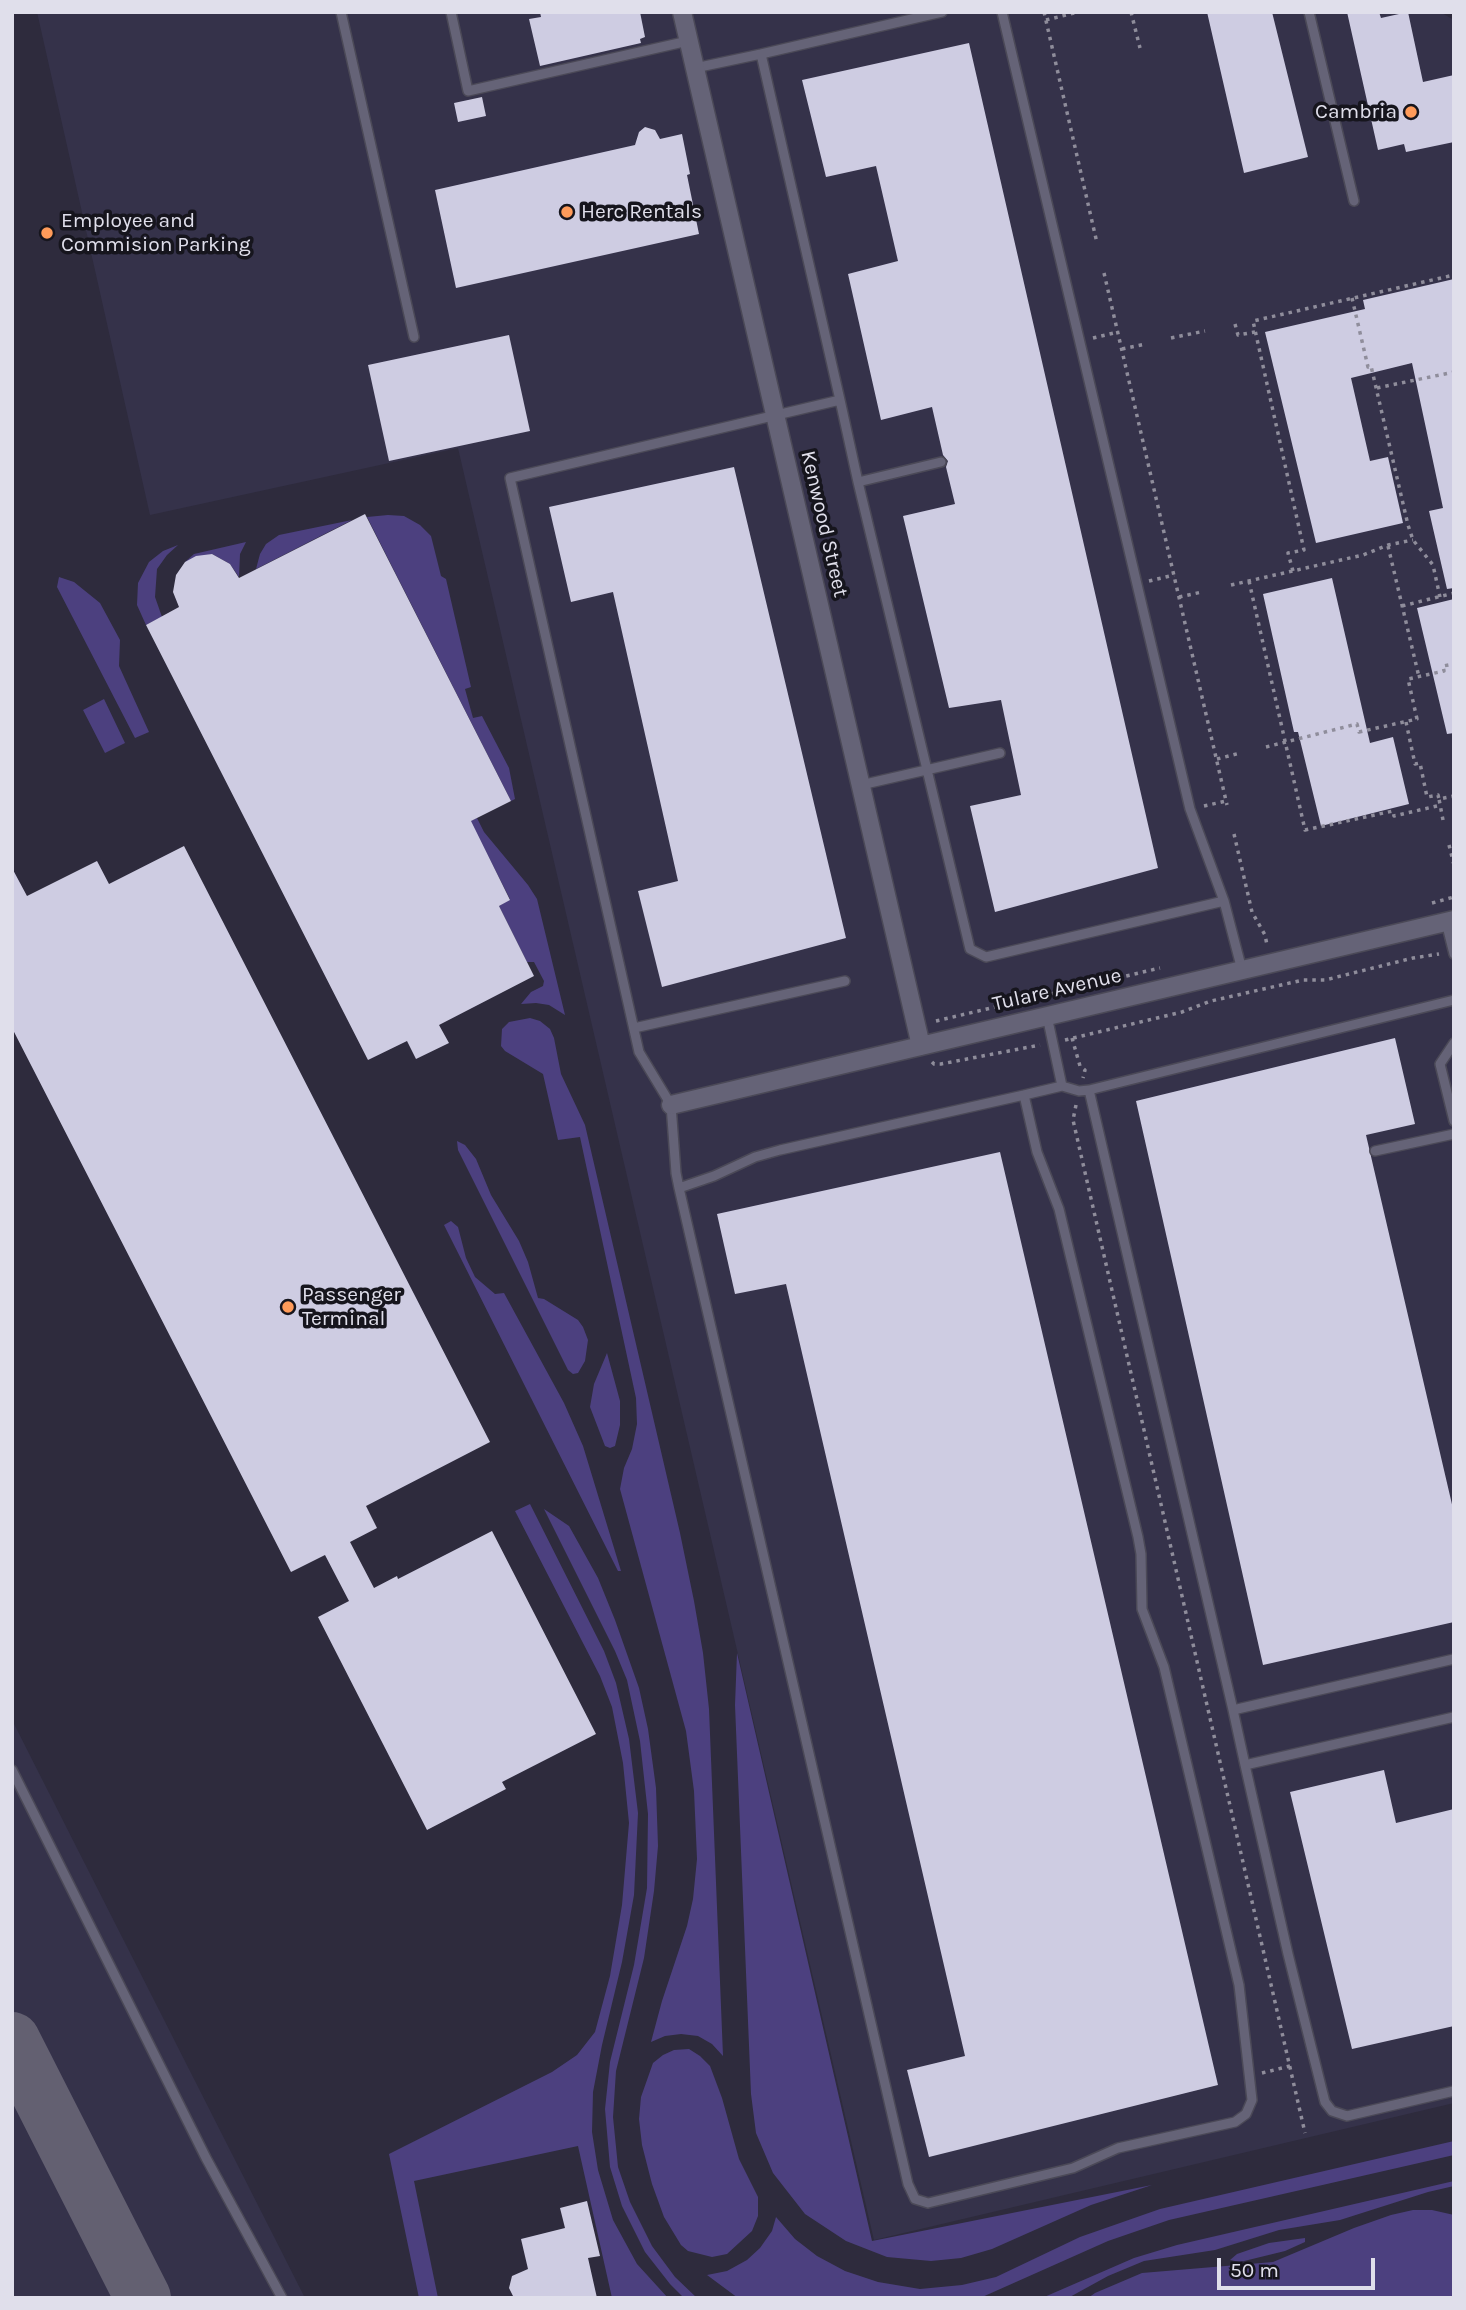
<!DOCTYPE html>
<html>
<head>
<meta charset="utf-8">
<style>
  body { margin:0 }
  #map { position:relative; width:1466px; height:2310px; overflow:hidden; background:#2e2b3d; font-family:Karla,sans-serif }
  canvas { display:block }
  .frame { position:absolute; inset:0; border:14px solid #e0dfeb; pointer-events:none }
  .scale { position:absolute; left:1217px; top:2258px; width:158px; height:32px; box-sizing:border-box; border:4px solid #e0dfeb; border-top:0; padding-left:9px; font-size:21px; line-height:24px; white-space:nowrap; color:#e0dfeb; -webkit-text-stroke:5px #16151d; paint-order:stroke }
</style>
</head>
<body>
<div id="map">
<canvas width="1466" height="2310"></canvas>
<div class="frame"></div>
<div class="scale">50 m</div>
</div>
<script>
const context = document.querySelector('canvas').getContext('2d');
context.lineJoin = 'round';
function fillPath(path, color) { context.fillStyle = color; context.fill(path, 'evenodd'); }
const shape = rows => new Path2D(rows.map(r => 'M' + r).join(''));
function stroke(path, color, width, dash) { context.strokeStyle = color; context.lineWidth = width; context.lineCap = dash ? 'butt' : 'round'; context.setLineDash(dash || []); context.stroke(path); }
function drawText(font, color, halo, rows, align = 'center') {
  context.font = font + ' Karla,sans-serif'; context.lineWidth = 7; context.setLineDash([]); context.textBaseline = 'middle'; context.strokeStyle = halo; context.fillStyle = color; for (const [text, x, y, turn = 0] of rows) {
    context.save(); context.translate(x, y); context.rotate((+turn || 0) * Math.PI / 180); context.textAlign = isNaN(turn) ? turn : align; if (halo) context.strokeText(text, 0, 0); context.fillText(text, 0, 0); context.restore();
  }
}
const built = shape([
  [37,12,1440,12,1454,20,1454,2103,874,2240,458,448,150,515],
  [12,1720,305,2298,12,2298]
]);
const green = shape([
  [388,515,404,516,420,525,431,536,441,576,446,579,471,687,465,689,473,718,482,716,509,768,515,799,511,801,367,517],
  [352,520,256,569,260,554,266,544,279,535],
  [246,542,240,554,239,577,230,564,212,554,185,562,194,554],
  [178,545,167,555,157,569,155,597,162,617,146,625,137,605,138,583,149,562,163,551],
  [59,577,74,582,100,603,120,640,119,666,149,732,135,738,57,587],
  [104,699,125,743,105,753,83,710],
  [477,818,484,832,528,885,537,899,565,1015,549,1005,536,1003,521,1004,531,992,543,986,544,981,534,962,527,962,499,906,510,899,470,821],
  [530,1018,540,1021,550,1029,554,1038,561,1074,585,1125,680,1533,694,1601,703,1653,709,1709,723,2056,712,2044,698,2036,681,2034,665,2036,651,2042,662,2001,687,1926,693,1899,697,1859,694,1791,686,1731,620,1489,624,1468,632,1449,637,1424,636,1398,580,1137,558,1140,543,1074,505,1051,501,1046,502,1029,509,1022],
  [457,1141,465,1145,476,1159,491,1195,519,1241,528,1262,538,1298,544,1299,578,1320,583,1327,588,1340,585,1361,578,1373,573,1374,568,1370,458,1150],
  [451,1221,458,1227,466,1258,475,1277,495,1294,504,1293,564,1403,583,1446,621,1571,618,1571,444,1225],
  [607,1353,620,1401,620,1425,615,1446,610,1448,605,1446,590,1407,594,1384],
  [530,1504,604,1651,616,1683,629,1739,638,1813,634,1895,622,1962,602,2045,593,2092,592,2132,598,2170,613,2220,637,2264,668,2298,612,2298,578,2146,414,2181,438,2298,419,2298,389,2154,552,2072,577,2055,595,2032,610,1976,622,1905,629,1823,623,1763,612,1707,600,1676,515,1511],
  [544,1509,569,1526,598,1578,615,1620,639,1688,648,1729,656,1788,658,1846,654,1891,644,1958,616,2071,613,2117,618,2167,630,2202,652,2246,675,2277,697,2298,684,2298,670,2284,645,2252,622,2206,610,2167,605,2109,610,2062,634,1965,647,1888,648,1814,640,1741,627,1680,615,1651],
  [737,1653,872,2241,1152,2185,1091,2205,992,2249,961,2258,931,2261,887,2257,846,2241,805,2214,773,2173,756,2133,751,2094,735,1705],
  [689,2049,700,2056,710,2066,722,2098,739,2159,758,2197,758,2216,752,2231,727,2254,712,2257,688,2251,681,2245,664,2217,652,2184,642,2145,639,2119,641,2097,653,2063,663,2055,674,2050],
  [1454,2141,1454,2155,1169,2220,1108,2241,980,2298,738,2298,707,2275,727,2271,747,2260,760,2248,772,2231,776,2217,795,2239,817,2256,845,2271,878,2282,920,2289,962,2285,996,2277,1080,2237,1160,2209],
  [1454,2181,1454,2186,1428,2192,1340,2220,1279,2230,1215,2250,1144,2261,1108,2276,1068,2298,1042,2298,1134,2258,1177,2245],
  [1413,2210,1432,2210,1454,2215,1454,2298,1088,2298,1095,2293,1142,2273,1273,2262,1354,2228,1391,2215],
  [1305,2238,1305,2242,1285,2251,1240,2262,1230,2260,1237,2254,1269,2243]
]);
const taxiway = shape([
  [12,2040,143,2298]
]);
const building = shape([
  [540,12,640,12,645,37,640,39,641,43,540,66,529,19,541,17],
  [1207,12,1272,12,1308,157,1244,173],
  [1347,12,1379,12,1381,18,1408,12,1423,82,1454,75,1454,142,1406,152,1404,144,1378,150],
  [969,43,1158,868,995,912,970,806,1021,795,1001,700,949,708,903,516,955,504,946,467,948,461,943,455,932,407,881,420,848,274,898,261,876,166,826,177,802,80],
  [482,97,486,116,458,122,454,103],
  [645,127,655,130,660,139,682,134,690,174,687,175,699,234,456,288,435,190,635,145,639,132],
  [1454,279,1454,588,1447,589,1429,511,1443,508,1412,363,1351,378,1370,461,1388,457,1403,523,1316,543,1265,332,1365,309,1363,300],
  [509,335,530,431,389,461,368,365],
  [734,467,846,938,662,987,638,891,678,881,613,592,571,602,549,507],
  [365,514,511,801,471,821,510,900,499,906,534,976,439,1025,449,1043,416,1059,407,1041,368,1060,146,625,179,607,173,592,176,575,185,562,196,556,212,554,230,564,239,578],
  [1332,578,1370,743,1393,737,1409,804,1321,826,1298,732,1294,732,1263,594],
  [1454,599,1454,733,1447,734,1417,608],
  [184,846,490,1442,366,1506,377,1528,350,1542,374,1588,397,1576,398,1579,492,1531,596,1734,502,1782,506,1789,427,1830,318,1617,349,1601,325,1555,291,1572,12,1028,12,868,27,896,97,861,109,884],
  [1395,1038,1415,1124,1366,1135,1454,1513,1454,1622,1263,1665,1136,1101],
  [1000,1152,1218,2085,929,2157,907,2070,965,2056,786,1284,735,1294,717,1214],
  [1384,1770,1396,1823,1454,1809,1454,2026,1352,2049,1290,1792],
  [587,2201,600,2256,588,2258,597,2298,514,2298,509,2288,512,2276,528,2269,521,2239,565,2228,560,2208]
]);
const path = shape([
  [1044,12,1097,243],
  [1131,12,1140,48],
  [1046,20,1078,12],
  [1104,273,1227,805],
  [1352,298,1368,367,1371,366,1408,525,1413,540,1433,565,1440,597],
  [1235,324,1238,335,1255,332],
  [1093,338,1118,332],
  [1171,338,1205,331],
  [1122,349,1146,344],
  [1377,388,1454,372],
  [1388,546,1419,677],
  [1293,571,1288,553,1304,550,1253,321,1454,275],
  [1149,581,1174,575],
  [1249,581,1305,830,1393,811,1394,816,1441,805],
  [1231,585,1363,555,1388,545,1413,540],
  [1179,597,1202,592],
  [1402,606,1454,593],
  [1406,722,1415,764,1420,763,1427,797,1438,795,1439,799],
  [1266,747,1357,724,1359,732,1417,719,1408,679,1444,671,1443,666,1454,664],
  [1217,759,1240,753],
  [1204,806,1226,801],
  [1443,820,1439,799,1454,796],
  [1234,834,1252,912,1265,935,1267,945],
  [1449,845,1454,865],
  [1432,903,1454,897],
  [936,1021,1160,968],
  [1072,1038,1080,1066,1085,1070,1083,1078],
  [1065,1040,1182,1012,1211,1001,1303,980,1325,980,1413,958,1439,954],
  [932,1062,934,1064,941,1064,1040,1045],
  [1076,1105,1073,1120,1305,2133],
  [1262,2073,1290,2066]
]);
const service = shape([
  [341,12,414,337],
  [451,12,468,91,688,41],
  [942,12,761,54,840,400,510,478,639,1052,671,1105,676,1173,679,1188,908,2184,915,2199,928,2203,1073,2168,1118,2148,1235,2122,1246,2114,1252,2100,1239,1985,1164,1667,1142,1609,1141,1554,1138,1537,1059,1209,1037,1152,1024,1095,1062,1086,1047,1016],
  [1002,12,1190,809,1224,901,1242,970],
  [1309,12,1354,201],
  [695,68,761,54],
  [840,400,858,482,941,462],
  [858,482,970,949,986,957,1224,901],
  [861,785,1000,753],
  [1446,922,1454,954],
  [634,1028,845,981],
  [1454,1043,1440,1064,1454,1121],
  [1062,1086,1079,1091,1089,1090,1233,1710,1454,1659],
  [1089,1090,1454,1000],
  [1375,1151,1454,1134],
  [679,1188,714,1176,755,1157,780,1150,1024,1095],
  [1233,1710,1245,1765,1454,1717],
  [1245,1765,1288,1954,1325,2102,1332,2111,1347,2116,1454,2091],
  [12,1770,206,2158,282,2298]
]);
const minor = shape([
  [682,12,921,1046],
  [671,1105,1454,920]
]);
const markers = [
  [1411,112,7,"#ff9b5a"],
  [567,212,7,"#ff9b5a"],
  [47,233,7,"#ff9b5a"],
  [288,1307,7,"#ff9b5a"]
];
const poiNames = [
  ["Cambria",1397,112,"right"],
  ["Herc Rentals",581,212],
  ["Employee and",61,221],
  ["Commision Parking",61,245],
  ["Passenger",302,1295],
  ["Terminal",302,1319]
];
const streetNames = [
  ["Kenwood Street",824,524,77],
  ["Tulare Avenue",1057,990,-13]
];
fillPath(built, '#35324a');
fillPath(green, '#4c407f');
stroke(taxiway, '#636071', 56);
fillPath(building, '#cecce2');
stroke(service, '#4b4957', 12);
stroke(minor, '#4b4957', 21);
stroke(path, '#8f8d9b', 3.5, [3.5, 5]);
stroke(service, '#656377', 9);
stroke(minor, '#656377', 18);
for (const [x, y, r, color] of markers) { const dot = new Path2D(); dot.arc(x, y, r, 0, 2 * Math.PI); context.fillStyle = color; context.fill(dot); stroke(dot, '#16151d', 2.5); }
drawText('21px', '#e0dfeb', '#16151d', poiNames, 'left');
drawText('21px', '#e0dfeb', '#16151d', streetNames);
</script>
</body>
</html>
